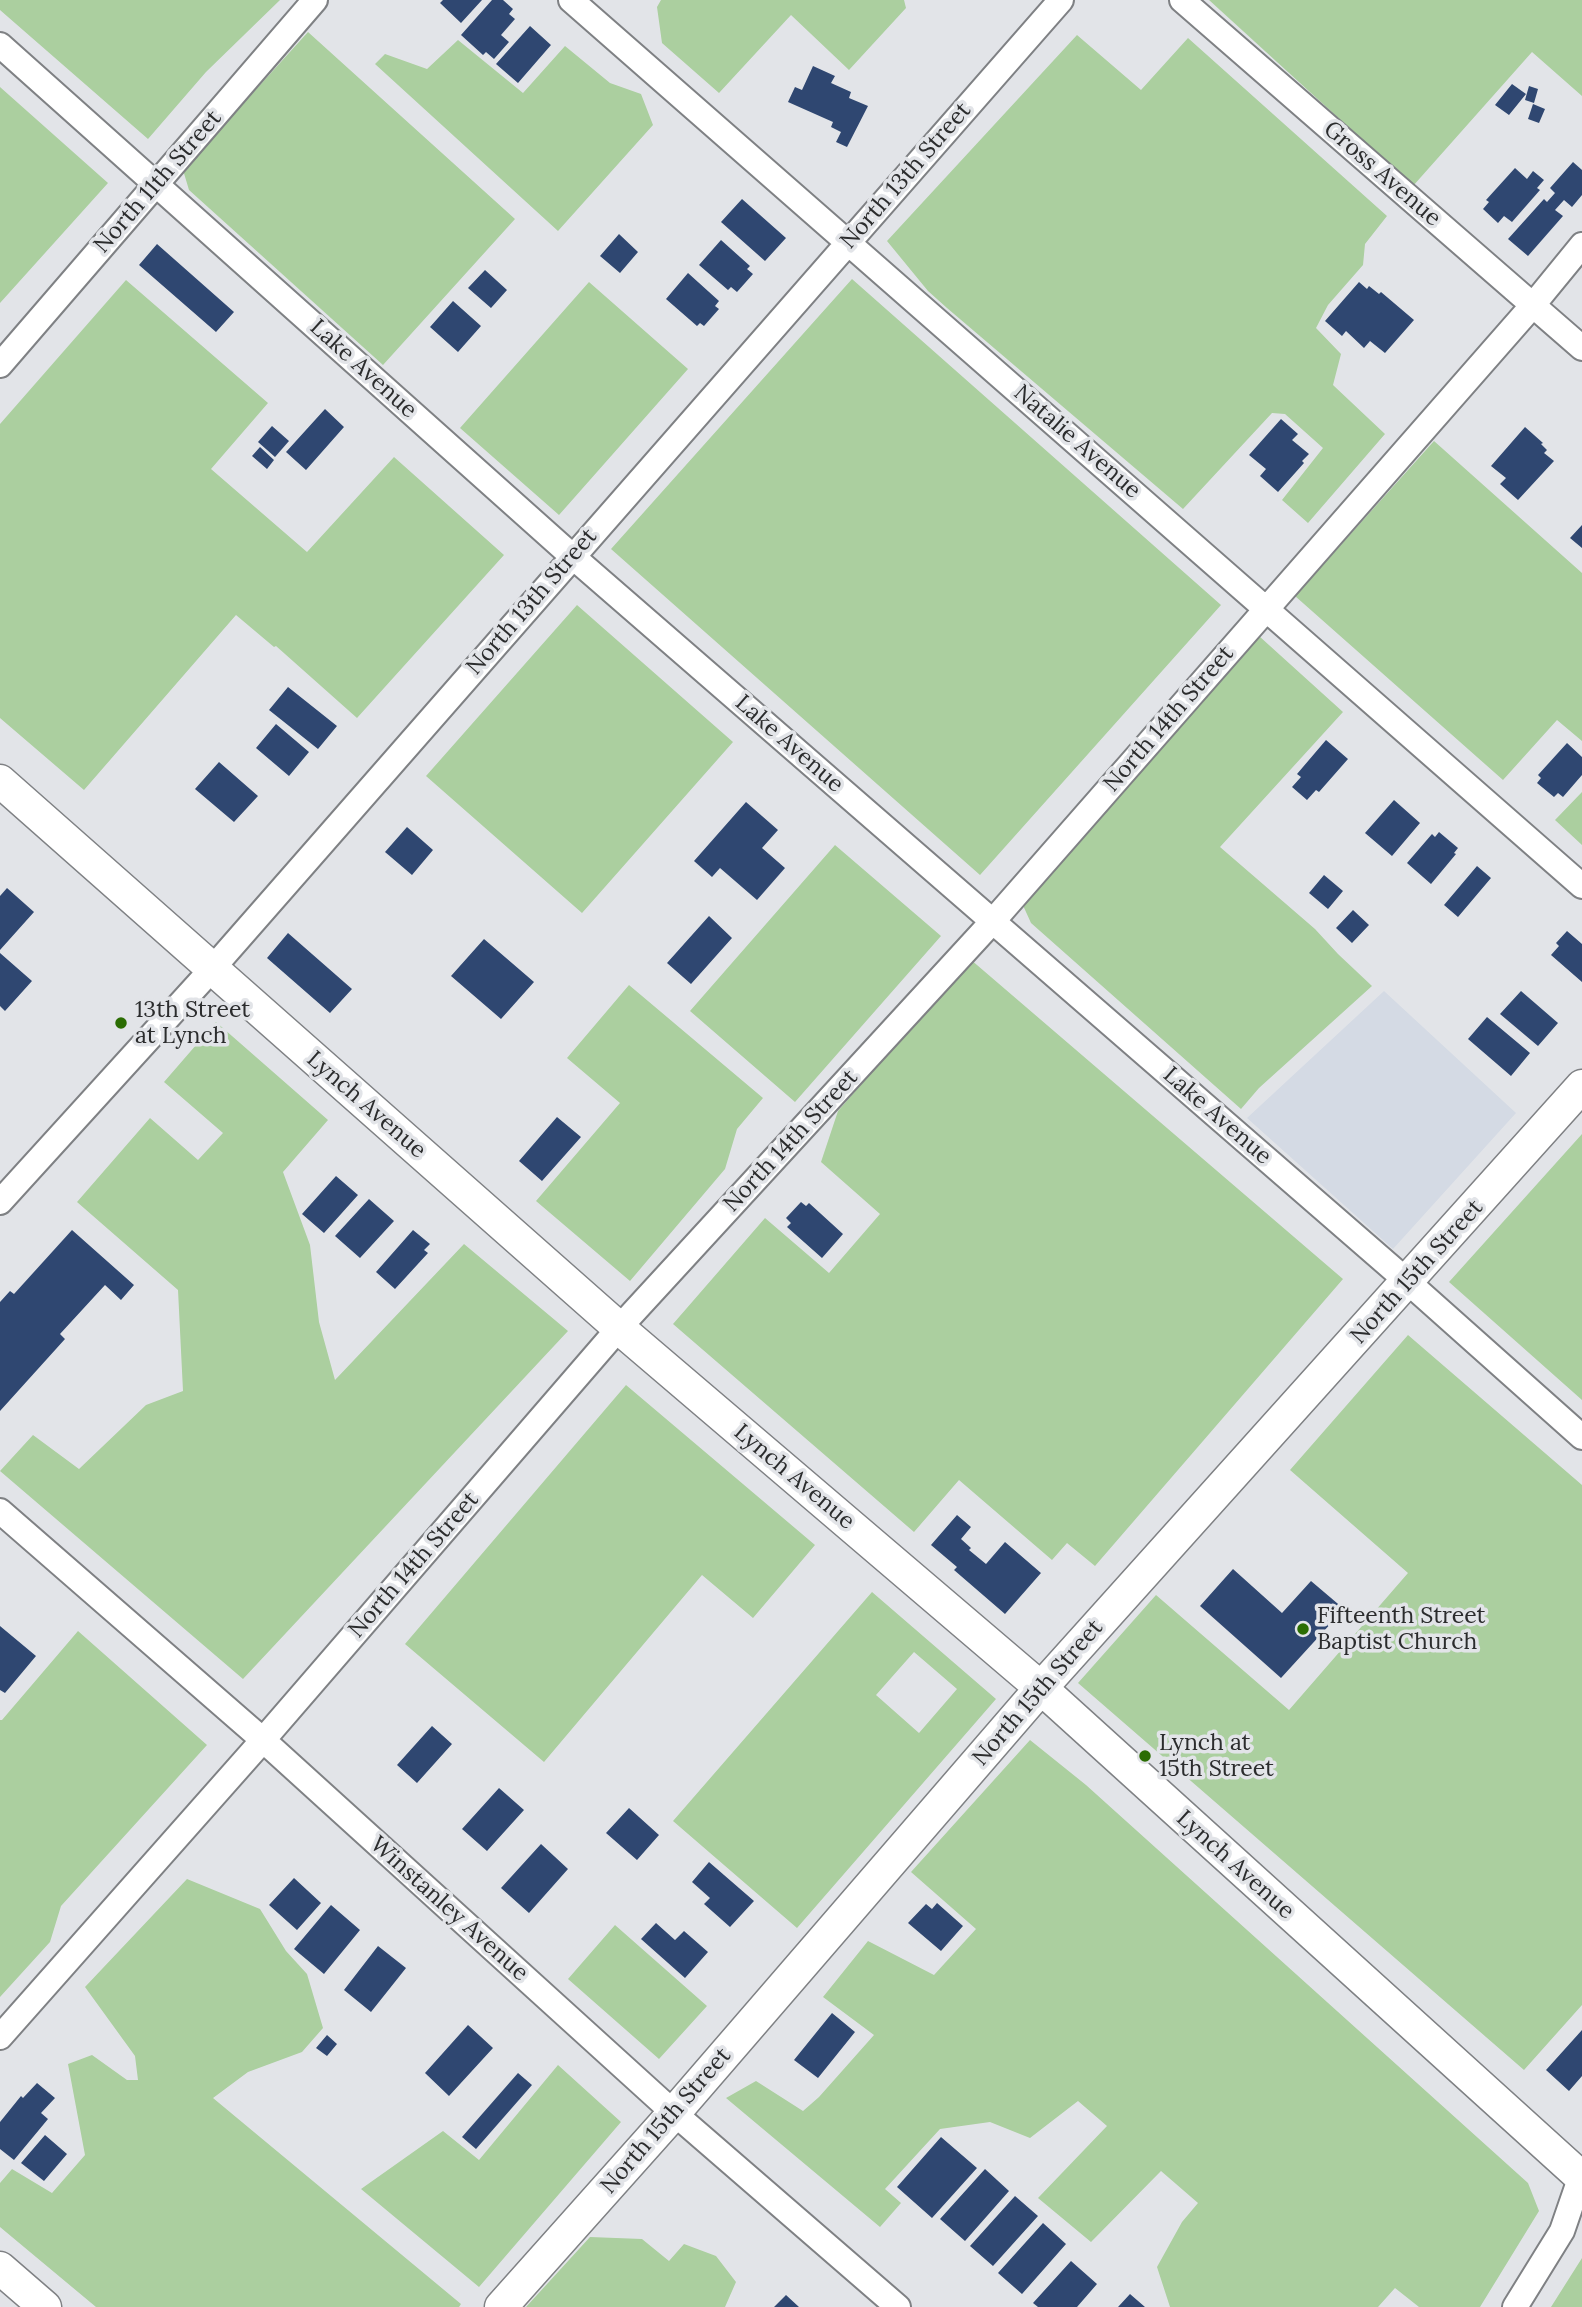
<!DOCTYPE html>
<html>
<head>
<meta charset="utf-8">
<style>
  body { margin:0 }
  canvas { display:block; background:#e2e4e8 }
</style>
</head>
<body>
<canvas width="1582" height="2307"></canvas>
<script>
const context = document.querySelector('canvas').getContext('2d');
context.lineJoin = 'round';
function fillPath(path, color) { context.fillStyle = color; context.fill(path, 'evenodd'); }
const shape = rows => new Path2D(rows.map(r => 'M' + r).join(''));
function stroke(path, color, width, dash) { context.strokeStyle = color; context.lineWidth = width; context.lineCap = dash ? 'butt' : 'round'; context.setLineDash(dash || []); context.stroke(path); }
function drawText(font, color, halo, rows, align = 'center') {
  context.font = font + ' Lora,serif'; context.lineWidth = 7; context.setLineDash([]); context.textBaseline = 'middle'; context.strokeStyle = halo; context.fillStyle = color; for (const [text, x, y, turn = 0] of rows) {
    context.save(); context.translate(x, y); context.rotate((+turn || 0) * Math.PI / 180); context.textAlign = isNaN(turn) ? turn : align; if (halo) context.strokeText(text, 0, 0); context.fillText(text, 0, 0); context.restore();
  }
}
const built = shape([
  [1384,991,1516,1113,1393,1249,1247,1118]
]);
const green = shape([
  [0,0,280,0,206,72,148,139,0,10],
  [661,0,904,0,906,8,849,70,791,15,719,93,662,43,657,7],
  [1209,0,1582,0,1582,96,1532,52,1413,186],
  [308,32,515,219,383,365,189,190,183,170],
  [1077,35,1141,90,1188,38,1387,216,1365,244,1363,265,1328,305,1316,328,1341,354,1333,385,1385,434,1308,523,1282,500,1323,448,1285,414,1272,413,1183,509,947,308,928,291,887,241],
  [458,40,523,93,565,46,610,83,641,94,653,125,558,231,375,64,385,54,427,69],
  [0,87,108,183,0,303],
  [852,279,1221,605,980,875,611,549],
  [126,280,268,403,211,469,307,552,394,457,504,555,357,718,276,646,274,647,236,615,84,790,0,718,0,424],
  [589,282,688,369,559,515,460,428],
  [1434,441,1582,573,1582,741,1557,720,1503,780,1295,596],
  [577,605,733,742,582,913,426,776],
  [1259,636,1343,712,1220,847,1315,929,1338,954,1372,986,1259,1088,1241,1109,1031,923,1021,901],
  [1582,792,1582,845,1555,820],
  [835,845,941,936,795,1102,690,1011],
  [970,959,1343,1279,1095,1566,1067,1543,1052,1560,959,1480,914,1532,673,1324,765,1218,829,1273,880,1214,821,1162,838,1111],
  [629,985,763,1098,737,1129,725,1169,630,1281,536,1201,620,1103,567,1058],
  [216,1022,328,1120,283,1172,310,1245,319,1322,335,1380,464,1244,568,1331,243,1679,0,1471,33,1435,79,1469,146,1405,183,1391,178,1290,77,1202,150,1118,198,1160,223,1133,164,1082],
  [1582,1134,1582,1400,1449,1282],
  [1408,1335,1582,1485,1582,2005,1524,2070,1078,1683,1156,1595,1289,1710,1408,1573,1290,1470],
  [626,1385,815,1545,753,1618,702,1575,544,1762,405,1644],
  [872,1592,996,1699,797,1928,673,1821],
  [914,1652,957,1689,919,1733,876,1695],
  [78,1631,207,1745,61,1906,50,1942,0,1997,0,1720,2,1720],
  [1030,1740,1086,1785,1528,2183,1539,2211,1480,2307,1419,2307,1395,2288,1378,2307,1170,2307,1157,2267,1182,2222,1198,2203,1161,2171,1091,2242,1038,2198,1107,2126,1078,2101,1030,2138,990,2122,940,2129,885,2189,901,2203,880,2227,726,2098,756,2081,803,2111,819,2097,874,2035,823,1997,868,1941,934,1975,976,1929,911,1872],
  [187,1879,260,1909,286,1951,307,1974,323,2028,302,2052,248,2072,213,2098,461,2304,459,2307,96,2307,0,2227,0,2183,12,2169,52,2193,85,2155,68,2064,92,2055,127,2080,138,2080,135,2056,85,1987],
  [615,1925,707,2006,659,2059,568,1979],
  [558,2065,621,2122,479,2287,361,2189,443,2131,479,2160],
  [590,2237,642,2239,669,2261,684,2244,716,2256,736,2282,725,2307,526,2307],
  [1582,2258,1582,2307,1551,2307]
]);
const building = shape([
  [443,0,482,0,461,23,440,3],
  [492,0,503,0,513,9,509,14,515,19,501,35,509,42,494,59,486,52,483,55,461,35],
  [530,26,551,45,518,83,496,64],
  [813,66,835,76,831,83,851,92,849,98,868,106,847,147,836,142,841,132,831,127,833,122,788,102,795,87,802,90],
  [1512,84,1526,94,1509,115,1495,105],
  [1529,86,1538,89,1534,103,1525,100],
  [1533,104,1545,109,1539,123,1528,119],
  [1573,162,1582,170,1582,195,1572,207,1564,200,1555,210,1563,216,1528,256,1508,239,1544,199,1547,202,1555,193,1550,188],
  [1515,168,1527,179,1533,171,1544,180,1537,188,1540,190,1512,222,1504,216,1498,223,1483,209,1489,202,1486,200],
  [742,199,786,238,765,261,721,222],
  [619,234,638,252,620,273,600,256],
  [721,240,750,266,747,269,753,274,737,292,731,287,728,290,699,265],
  [157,244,234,312,216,332,139,265],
  [485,270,507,290,491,308,468,288],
  [688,273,719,301,715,306,719,309,704,326,700,323,697,326,666,299],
  [1359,282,1367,289,1369,286,1379,294,1381,292,1414,320,1385,353,1370,341,1364,348,1346,331,1342,336,1325,321],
  [453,301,481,326,458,352,430,327],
  [325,409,344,427,306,470,286,452],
  [1281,419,1298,434,1292,440,1309,454,1302,461,1304,463,1278,492,1260,476,1266,469,1249,455],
  [272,426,289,441,275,457,258,442],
  [1525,427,1543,443,1541,444,1547,450,1544,453,1554,461,1518,500,1500,484,1506,478,1491,466],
  [260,447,274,460,267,469,252,456],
  [1582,525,1582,548,1570,538],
  [288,687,337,726,318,749,269,710],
  [276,724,309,752,289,776,256,748],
  [1326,740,1348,759,1319,792,1316,790,1307,800,1292,787,1301,777,1297,774],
  [1567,743,1582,757,1582,775,1563,797,1558,793,1554,797,1537,783,1541,778,1538,775],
  [219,762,258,796,234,822,195,789],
  [1394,800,1420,823,1392,856,1365,833],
  [746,802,778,830,762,848,785,868,757,900,720,868,712,877,694,861],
  [407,827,433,850,412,875,385,852],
  [1439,832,1458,848,1454,853,1456,854,1431,884,1407,863,1432,834,1435,837],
  [1477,866,1491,878,1458,917,1444,905],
  [1324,875,1343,891,1328,909,1309,893],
  [7,888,34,912,0,950,0,896],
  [1353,910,1369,925,1352,943,1336,928],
  [709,916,732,938,691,984,667,963],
  [1567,931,1582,944,1582,982,1551,955,1559,946,1556,943],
  [288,933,352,989,330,1013,267,958],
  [484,939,534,982,501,1019,451,976],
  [0,953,32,981,5,1011,0,1006],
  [1521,991,1558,1023,1538,1046,1500,1014],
  [1487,1017,1530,1053,1511,1076,1468,1039],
  [557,1117,581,1137,542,1181,519,1161],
  [336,1176,358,1195,324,1233,302,1214],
  [369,1199,394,1221,360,1258,335,1236],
  [801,1202,806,1206,809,1203,843,1234,822,1258,787,1227,791,1223,786,1218],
  [72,1230,134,1285,121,1300,105,1285,60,1334,65,1339,0,1411,0,1302,10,1291,14,1294],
  [413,1230,430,1244,424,1250,428,1253,395,1289,376,1272],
  [957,1515,971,1527,961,1539,971,1548,969,1550,986,1564,1005,1542,1041,1573,1005,1614,954,1570,957,1567,931,1545],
  [1233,1569,1282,1613,1311,1581,1344,1609,1281,1678,1200,1606],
  [0,1626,36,1656,5,1693,0,1690],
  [432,1726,452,1744,417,1783,397,1765],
  [499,1788,524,1810,487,1851,462,1829],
  [629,1808,659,1835,637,1860,606,1833],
  [541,1844,568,1869,529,1913,501,1888],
  [709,1862,754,1901,730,1927,704,1904,710,1898,692,1882],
  [294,1878,321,1903,297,1930,269,1905],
  [937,1903,963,1926,941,1951,908,1923,926,1904,932,1909],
  [331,1905,360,1930,324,1974,294,1949],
  [656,1923,675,1940,684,1931,708,1952,685,1978,641,1939],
  [378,1946,406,1968,371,2012,344,1990],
  [832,2013,855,2032,818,2078,794,2060],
  [468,2025,493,2048,449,2096,425,2073],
  [1582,2030,1582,2076,1569,2091,1546,2070],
  [327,2035,337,2044,327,2056,316,2048],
  [518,2073,532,2085,476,2149,462,2137],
  [37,2083,55,2098,41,2113,48,2119,14,2160,0,2149,0,2122,21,2096,23,2098],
  [45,2135,67,2154,44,2181,21,2163],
  [941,2137,977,2168,932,2218,897,2187],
  [985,2169,1009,2191,965,2241,940,2219],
  [1015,2196,1038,2216,993,2266,970,2246],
  [1043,2223,1066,2244,1022,2294,998,2273],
  [1071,2261,1097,2284,1077,2307,1038,2307,1033,2303],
  [1130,2294,1145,2307,1118,2307],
  [786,2295,799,2307,774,2307]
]);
const minor = shape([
  [571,0,1582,886],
  [1182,0,1582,348],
  [0,45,572,556,1408,1282,1582,1437],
  [0,365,315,0],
  [0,1202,212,969,1061,0],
  [0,1511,263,1740,674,2113,898,2307],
  [0,2037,263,1740,619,1328,993,921,1533,305,1582,245],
  [1515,2307,1562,2231,1582,2173]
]);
const tertiary = shape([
  [0,781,619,1328,1041,1688,1582,2178],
  [0,2268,45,2307],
  [501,2307,674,2113,1041,1688,1582,1086]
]);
const markers = [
  [121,1023,7,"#2b6d03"],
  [1303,1629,7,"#2b6d03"],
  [1145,1756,7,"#2b6d03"]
];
const streetNames = [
  ["Gross Avenue",1382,174,41],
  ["North 13th Street",906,176,-49],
  ["North 11th Street",158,182,-49],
  ["Lake Avenue",363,369,42],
  ["Natalie Avenue",1077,442,41],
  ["North 13th Street",532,602,-49],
  ["North 14th Street",1169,719,-49],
  ["Lake Avenue",789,744,41],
  ["Lynch Avenue",366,1105,41],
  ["Lake Avenue",1217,1116,41],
  ["North 14th Street",791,1141,-47],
  ["North 15th Street",1417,1272,-48],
  ["Lynch Avenue",794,1477,40],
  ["North 14th Street",414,1565,-49],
  ["North 15th Street",1038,1693,-49],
  ["Lynch Avenue",1235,1865,42],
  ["Winstanley Avenue",449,1909,42],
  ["North 15th Street",666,2121,-49]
];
const poiNames = [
  ["13th Street",135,1010],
  ["at Lynch",135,1036],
  ["Fifteenth Street",1317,1616],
  ["Baptist Church",1317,1642],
  ["Lynch at",1159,1743],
  ["15th Street",1159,1769]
];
fillPath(built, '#d4dae4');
fillPath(green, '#abcf9f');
fillPath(building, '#2f4771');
stroke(minor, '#7f8184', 28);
stroke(tertiary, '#7f8184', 35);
stroke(minor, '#fff', 24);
stroke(tertiary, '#fff', 32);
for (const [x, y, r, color] of markers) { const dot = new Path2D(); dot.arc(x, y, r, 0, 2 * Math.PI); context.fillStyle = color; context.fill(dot); stroke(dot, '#e2e4e8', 2.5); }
drawText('23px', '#2b2c2d', '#e2e4e8', streetNames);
drawText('23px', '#2b2c2d', '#e2e4e8', poiNames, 'left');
</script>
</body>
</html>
